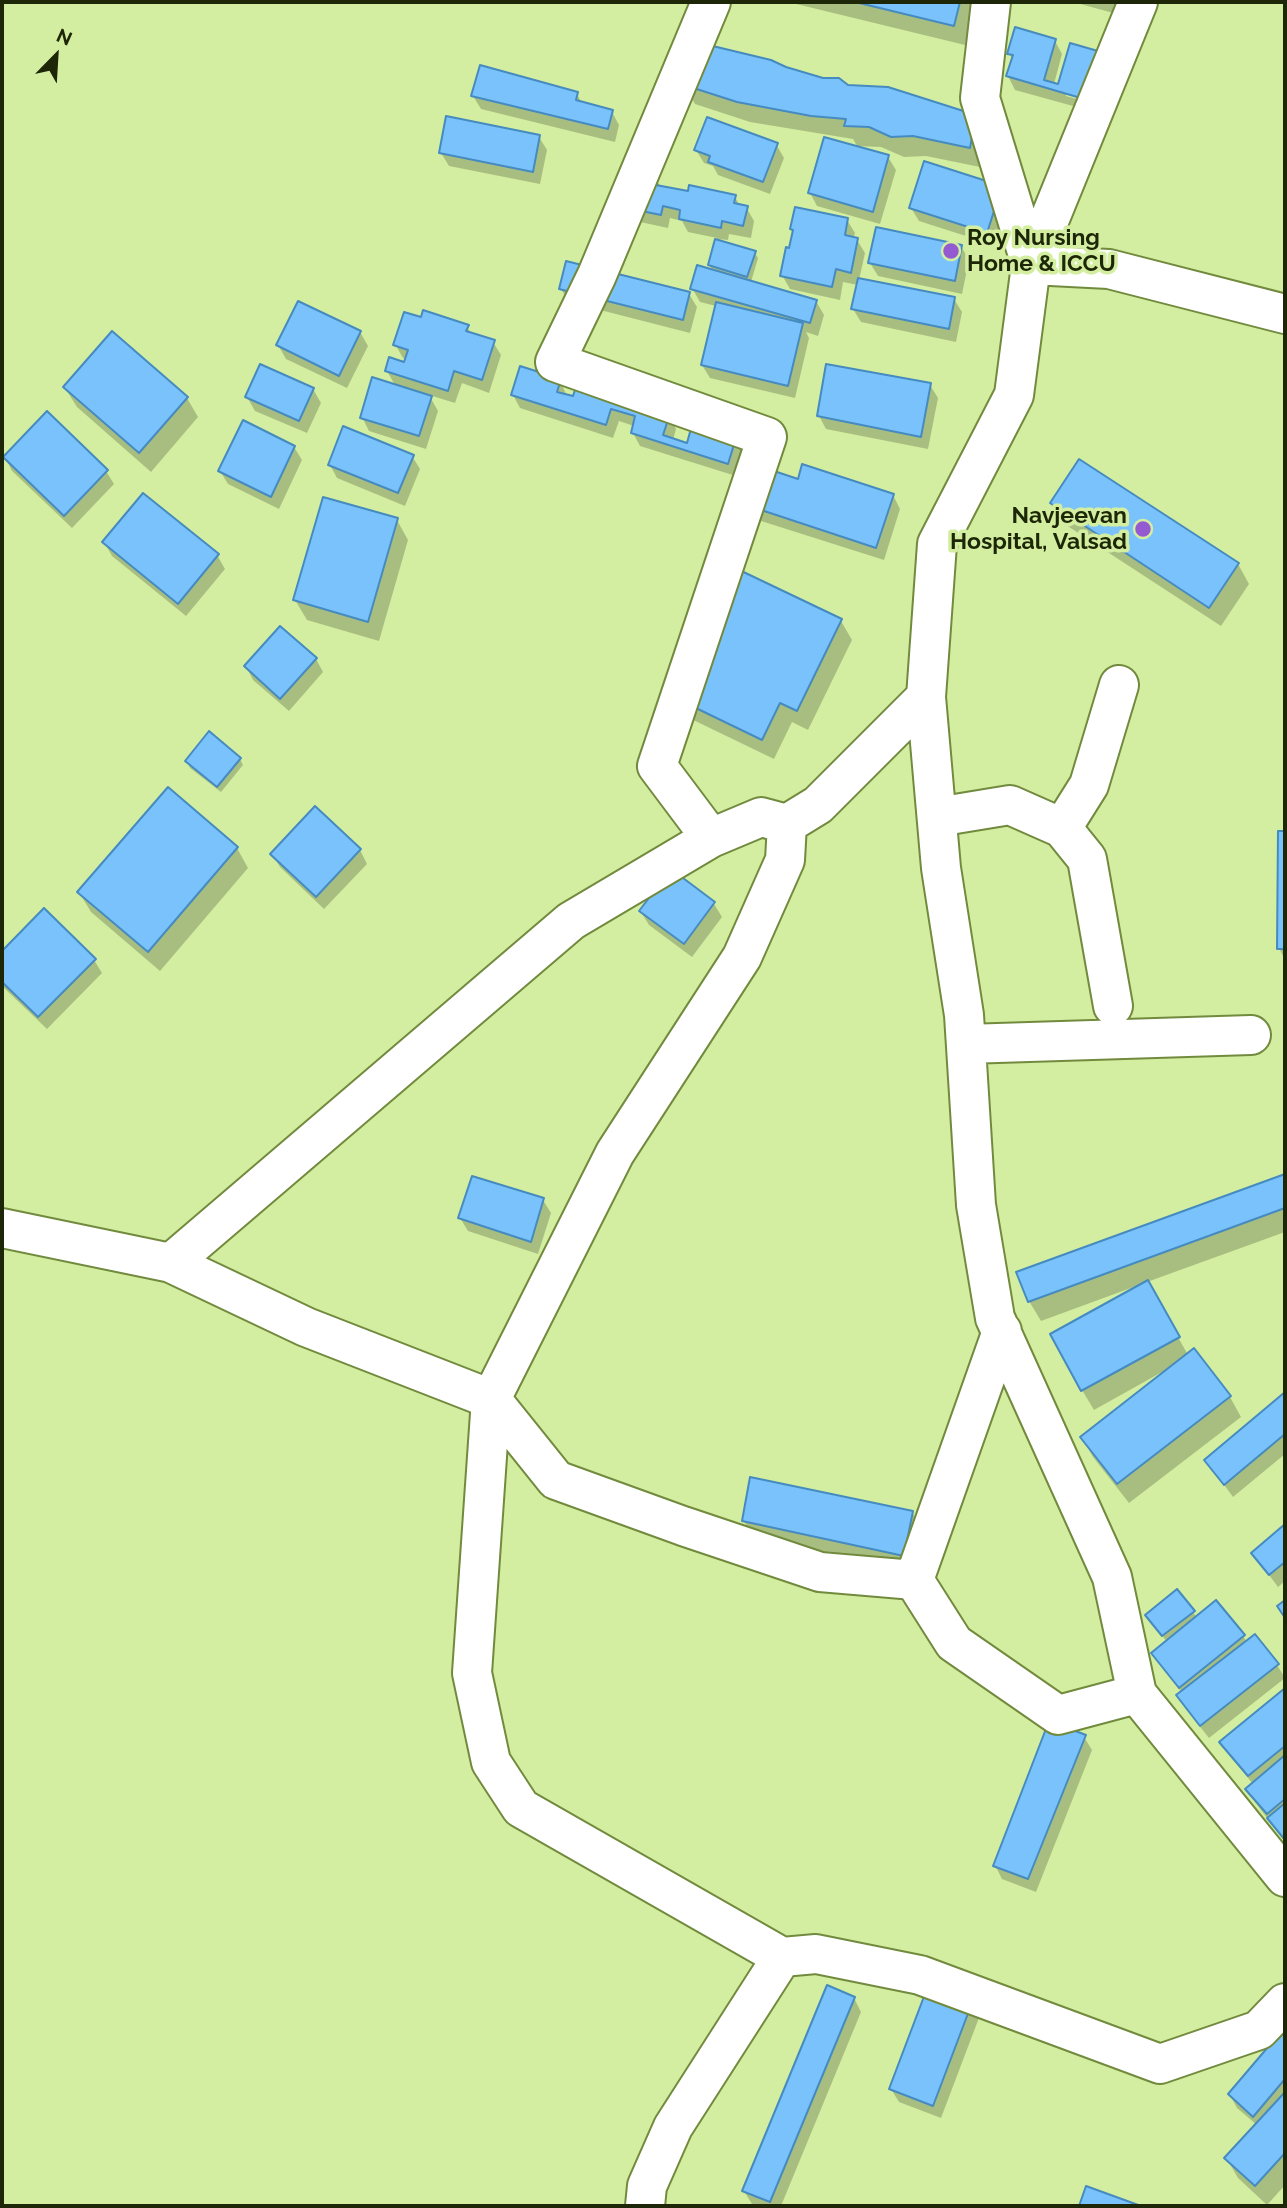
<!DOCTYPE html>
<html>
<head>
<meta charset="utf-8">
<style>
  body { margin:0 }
  #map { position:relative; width:1287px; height:2208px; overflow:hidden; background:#d3eea0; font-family:Raleway,sans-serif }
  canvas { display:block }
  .frame { position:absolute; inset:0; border:4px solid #1d2606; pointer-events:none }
  .north { position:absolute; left:21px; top:21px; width:70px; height:70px; -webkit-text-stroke:5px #d3eea0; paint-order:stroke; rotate:24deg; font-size:19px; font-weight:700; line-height:28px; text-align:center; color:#1d2606 }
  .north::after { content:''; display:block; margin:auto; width:24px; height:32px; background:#1d2606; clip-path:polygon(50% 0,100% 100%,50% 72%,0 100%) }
</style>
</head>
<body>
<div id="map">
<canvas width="1287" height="2208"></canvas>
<div class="frame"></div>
<div class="north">N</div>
</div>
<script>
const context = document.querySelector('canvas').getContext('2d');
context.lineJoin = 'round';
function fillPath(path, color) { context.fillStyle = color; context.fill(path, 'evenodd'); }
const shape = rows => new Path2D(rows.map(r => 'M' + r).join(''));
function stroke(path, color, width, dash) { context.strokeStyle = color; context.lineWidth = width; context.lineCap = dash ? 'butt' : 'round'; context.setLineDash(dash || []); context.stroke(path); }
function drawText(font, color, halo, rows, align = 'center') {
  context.font = font + ' Raleway,sans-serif'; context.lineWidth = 7; context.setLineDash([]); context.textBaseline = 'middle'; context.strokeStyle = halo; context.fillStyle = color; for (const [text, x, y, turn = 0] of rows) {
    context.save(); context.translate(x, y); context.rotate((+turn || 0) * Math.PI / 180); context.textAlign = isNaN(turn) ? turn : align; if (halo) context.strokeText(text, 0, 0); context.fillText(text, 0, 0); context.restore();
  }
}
const shadow = shape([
  [788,2,976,2,965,45],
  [1073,2,1120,2,1117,14],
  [1055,41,1062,54,1054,84,1060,86,1104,66,1091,111,1015,90,1008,76,1013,60,1009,53],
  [1066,92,1092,103,1066,96],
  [785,69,847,86,986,136,980,167,926,156,904,157,881,147,857,146,853,139,750,122,695,104,683,84],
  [577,94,582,104,612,112,619,125,615,142,481,109,473,96],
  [539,137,547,150,540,184,449,166,441,153],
  [776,144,784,158,770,194,718,175,713,166,704,163,696,150],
  [888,157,896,170,880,224,817,206,810,193],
  [656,180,661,187,689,193,735,197,740,206,746,207,754,221,751,238,729,234,728,240,718,239,718,241,754,252,758,258,751,282,816,301,824,315,818,336,806,332,809,338,795,398,710,378,702,365,716,306,700,302,692,288,713,271,709,265,717,238,688,232,682,221,670,218,668,228,626,219],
  [1008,201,994,245,919,221,911,208],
  [847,220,855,233,853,239,857,240,865,253,859,280,954,299,962,312,956,342,861,322,853,309,858,285,843,282,840,300,790,289,782,275,794,233,792,229],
  [961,246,969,260,962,294,878,276,870,263],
  [561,289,689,294,697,307,690,333,569,302],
  [467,327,472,335,493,342,501,355,489,393,462,383,455,403,429,395,438,411,426,449,369,431,362,417,396,387,387,371,405,364,406,359,403,358,395,344],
  [360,332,368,346,347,388,286,359,278,345],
  [560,381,567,396,669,415,676,429,673,440,688,445,736,437,744,450,736,476,640,446,633,433,634,426,619,421,613,438,520,408,513,395],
  [930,385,938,398,928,449,826,429,819,416],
  [65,388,187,398,198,417,151,472,77,407],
  [313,389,321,403,307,433,255,411,247,397],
  [294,447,302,460,279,509,228,484,220,471],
  [412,456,420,469,405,506,337,478,330,465],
  [5,457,106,471,114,484,72,528,12,471],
  [893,495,900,509,884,560,758,520,750,506],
  [1052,503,1238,564,1249,584,1221,626,1063,523],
  [397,520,408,540,379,641,307,620,295,600],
  [104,542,217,555,225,569,186,616,112,556],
  [841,621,852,640,808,730,792,722,774,759,685,716],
  [316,659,323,672,289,711,253,680,246,666],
  [240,759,243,765,221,792,190,768,187,761],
  [315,809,360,850,367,864,324,909,280,867,272,854],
  [1279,832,1285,832,1285,960,1279,948],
  [237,848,248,868,160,971,91,912,79,892],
  [671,871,714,904,722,917,692,957,649,925,641,912],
  [44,911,94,960,102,973,47,1029,2,986,2,954],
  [1285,1175,1285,1232,1147,1282,1188,1355,1194,1350,1230,1397,1241,1417,1129,1503,1093,1457,1082,1437,1163,1374,1162,1372,1094,1410,1082,1390,1139,1285,1041,1321,1029,1301,1018,1273],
  [543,1200,551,1213,538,1254,468,1231,460,1218],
  [1285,1394,1285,1454,1233,1497,1206,1460],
  [912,1512,924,1532,915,1575,755,1541,744,1521],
  [1285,1527,1285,1581,1278,1587,1253,1553],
  [1193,1612,1197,1618,1243,1636,1247,1642,1277,1665,1285,1678,1209,1738,1186,1709,1179,1695,1182,1693,1153,1654,1167,1642,1147,1616],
  [1285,1690,1285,1842,1255,1802,1247,1789,1253,1784,1229,1755,1221,1742],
  [1084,1737,1092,1750,1036,1892,1002,1879,995,1865],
  [935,1973,985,2002,941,2118,899,2102,891,2089],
  [854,1998,861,2012,781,2206,757,2206,752,2204,744,2191],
  [1285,2030,1285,2185,1267,2205,1238,2178,1227,2159,1257,2125,1237,2108,1230,2095]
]);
const building = shape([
  [855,2,960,2,954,26,855,2],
  [1015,27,1056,39,1044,80,1058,84,1070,43,1098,51,1084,99,1006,76,1013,55,1007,54,1015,27],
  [696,42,771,60,786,67,823,78,839,78,848,85,888,87,976,115,970,148,913,136,891,137,869,127,844,126,846,119,811,116,737,102,681,84,696,42],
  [480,65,578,92,576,100,613,110,608,129,471,96,480,65],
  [446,116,540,135,533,172,439,153,446,116],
  [707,117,778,143,763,182,708,162,710,156,694,150,707,117],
  [824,137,889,155,873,212,808,193,824,137],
  [924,161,1002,186,987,233,909,208,924,161],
  [658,179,656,185,688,191,689,185,736,195,734,203,748,206,743,226,722,221,721,228,679,219,680,210,663,206,661,215,617,206,658,179],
  [795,207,848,218,845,235,858,238,851,273,836,269,832,287,780,276,786,247,789,248,793,230,790,229,795,207],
  [876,227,962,245,955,281,868,263,876,227],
  [715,239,756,251,747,277,708,265,715,239],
  [566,261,690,292,683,320,559,289,566,261],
  [697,265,817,300,810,323,690,289,697,265],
  [858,278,955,297,949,329,851,309,858,278],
  [298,301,361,331,339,376,276,345,298,301],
  [716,302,803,323,788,386,701,365,716,302],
  [423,310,469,325,466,331,495,340,482,380,454,371,448,391,385,371,389,357,404,362,408,350,393,345,404,312,421,317,423,310],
  [112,331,188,397,139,453,63,387,112,331],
  [260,364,314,388,299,421,245,397,260,364],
  [826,364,931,383,921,437,817,416,826,364],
  [520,366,561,379,557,392,573,396,577,384,670,414,663,435,687,443,693,421,737,435,728,464,631,433,635,416,611,409,606,425,511,395,520,366],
  [372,377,432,396,419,436,360,418,372,377],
  [47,411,108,470,64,516,3,457,47,411],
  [243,420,295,446,271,497,218,471,243,420],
  [343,426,414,455,398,493,328,465,343,426],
  [1079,459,1239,563,1209,608,1050,503,1079,459],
  [802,464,894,494,876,548,749,506,762,467,798,479,802,464],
  [143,493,219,554,178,604,102,542,143,493],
  [323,497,398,518,368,622,293,600,323,497],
  [733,567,842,619,797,711,780,703,762,740,671,696,733,567],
  [280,626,317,658,280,699,244,666,280,626],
  [209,731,241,758,217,787,185,761,209,731],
  [168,787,238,847,148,952,77,892,168,787],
  [315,806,361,849,316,897,270,854,315,806],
  [1278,831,1285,831,1285,949,1277,949,1278,831],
  [671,869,715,902,684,944,639,911,671,869],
  [44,908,96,959,38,1017,2,982,2,951,44,908],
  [1285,1174,1285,1208,1028,1302,1016,1272,1285,1174],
  [472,1176,544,1198,531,1242,458,1218,472,1176],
  [1148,1280,1180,1337,1081,1391,1050,1334,1148,1280],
  [1194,1348,1231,1396,1117,1484,1080,1437,1194,1348],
  [1285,1392,1285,1434,1224,1485,1204,1460,1285,1392],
  [750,1477,913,1511,904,1556,742,1521,750,1477],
  [1285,1524,1285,1562,1269,1575,1251,1553,1285,1524],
  [1177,1589,1195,1611,1162,1636,1145,1615,1177,1589],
  [1216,1600,1245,1635,1179,1688,1151,1653,1216,1600],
  [1285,1600,1285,1618,1277,1606,1285,1600],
  [1255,1634,1279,1664,1200,1726,1176,1695,1255,1634],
  [1285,1688,1285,1746,1248,1776,1219,1742,1285,1688],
  [1049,1721,1086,1735,1028,1879,993,1866,1049,1721],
  [1285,1755,1285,1799,1267,1814,1245,1789,1285,1755],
  [1285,1803,1285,1840,1267,1818,1285,1803],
  [934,1970,978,1987,933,2106,889,2089,934,1970],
  [827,1985,855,1997,770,2202,742,2191,827,1985],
  [1285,2027,1285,2079,1253,2117,1228,2094,1285,2027],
  [1285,2092,1285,2153,1255,2186,1224,2158,1285,2092],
  [1086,2186,1141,2206,1079,2206,1086,2186]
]);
const minor = shape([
  [711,2,597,275,555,362,767,437,657,766,711,838],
  [991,2,980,98,1031,265],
  [1138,2,1031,265,1014,395,937,544,926,697,941,868,964,1015,976,1205,995,1318,1112,1577,1137,1694,1285,1877],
  [1031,265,1109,269,1285,314],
  [937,817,1010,805,1062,828,1087,859,1113,1006],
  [787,824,785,860,742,957,615,1153,491,1399,472,1673,491,1762,521,1808,782,1957,816,1954,920,1975,1160,2064,1259,2030,1285,2003],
  [1062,828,1089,785,1119,685],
  [966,1044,1251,1035],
  [2,1228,171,1263,306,1327,491,1399,556,1480,683,1526,820,1572,914,1580,1002,1331],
  [171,1263,571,921,711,838,761,817,787,824,818,805,926,697],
  [914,1580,954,1643,1058,1715,1137,1694],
  [645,2206,647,2186,673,2127,782,1957]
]);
const markers = [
  [951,251,9,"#945ad1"],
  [1143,529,9,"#945ad1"]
];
const poiNames = [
  ["Roy Nursing",967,238],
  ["Home & ICCU",967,264],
  ["Navjeevan",1127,516,"right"],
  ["Hospital, Valsad",1127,542,"right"]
];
fillPath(shadow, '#0003');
fillPath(building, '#7ac2fc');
stroke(building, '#468bbf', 2);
stroke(minor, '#728a3e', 42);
stroke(minor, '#fff', 38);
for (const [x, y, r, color] of markers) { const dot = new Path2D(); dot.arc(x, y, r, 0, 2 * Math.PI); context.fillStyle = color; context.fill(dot); stroke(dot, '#d3eea0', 2.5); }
drawText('bold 23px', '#1d2606', '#d3eea0', poiNames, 'left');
</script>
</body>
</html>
